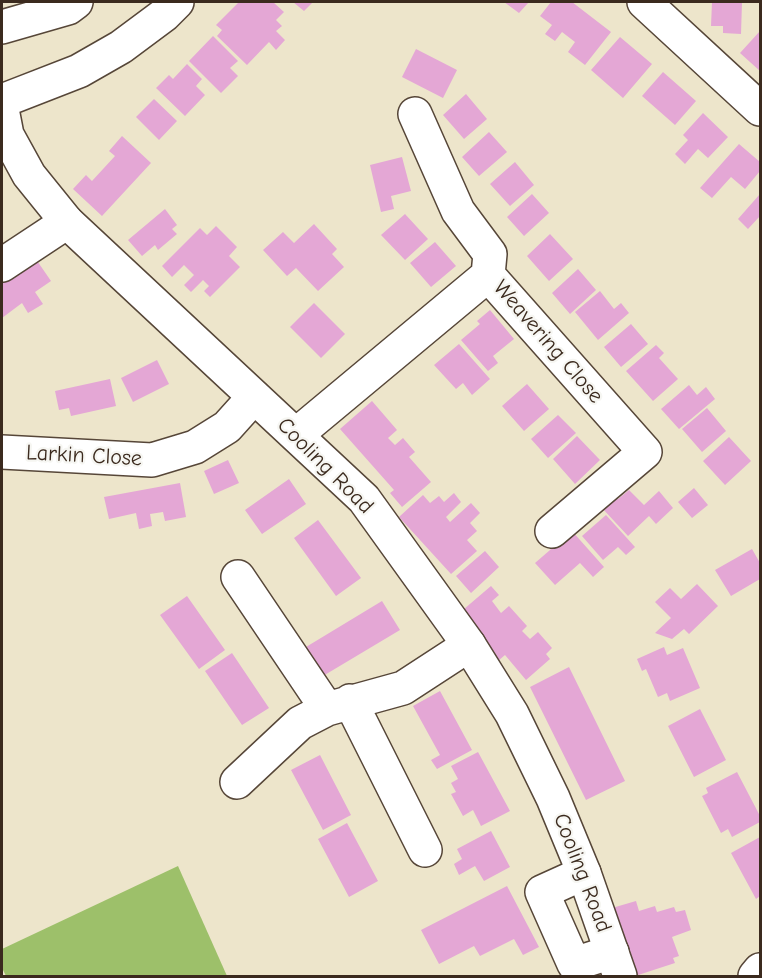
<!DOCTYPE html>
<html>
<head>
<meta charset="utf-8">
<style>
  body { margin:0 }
  #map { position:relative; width:762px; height:978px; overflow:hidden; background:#ede5cb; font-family:"Comic Neue",sans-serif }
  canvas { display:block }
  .frame { position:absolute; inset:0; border:3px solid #3b2a1e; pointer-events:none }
</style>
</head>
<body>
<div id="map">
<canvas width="762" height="978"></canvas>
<div class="frame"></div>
</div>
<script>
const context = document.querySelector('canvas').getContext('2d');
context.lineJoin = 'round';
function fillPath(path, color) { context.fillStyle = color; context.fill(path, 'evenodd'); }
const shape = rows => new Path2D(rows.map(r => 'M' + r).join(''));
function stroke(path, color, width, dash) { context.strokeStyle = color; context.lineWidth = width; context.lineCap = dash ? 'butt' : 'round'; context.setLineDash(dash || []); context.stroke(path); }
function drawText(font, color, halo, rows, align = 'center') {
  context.font = font + ' "Comic Neue",sans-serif'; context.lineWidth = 4.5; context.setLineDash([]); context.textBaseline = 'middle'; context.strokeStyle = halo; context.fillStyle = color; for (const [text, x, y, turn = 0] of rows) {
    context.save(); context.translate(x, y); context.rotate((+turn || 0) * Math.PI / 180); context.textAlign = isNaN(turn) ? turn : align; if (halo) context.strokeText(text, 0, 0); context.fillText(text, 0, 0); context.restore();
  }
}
const green = shape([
  [178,866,227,976,6,976,2,968,2,949]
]);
const building = shape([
  [239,2,273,2,284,12,276,20,282,26,276,31,285,40,276,50,269,42,247,65,217,36,222,30,216,25],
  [293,2,313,2,304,11],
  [504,2,529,2,519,13],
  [551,2,572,2,611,32,585,65,568,52,575,42,562,32,555,41,545,34,552,25,540,16],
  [712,2,742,2,741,34,723,33,723,26,711,26],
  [760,31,760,71,740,53],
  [213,36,238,61,230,68,238,76,221,93,189,61],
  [620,37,652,64,623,98,591,70],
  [416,49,457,70,443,98,402,77],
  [187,64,202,79,196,86,205,95,185,116,156,88,169,75,173,79],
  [663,72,696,101,675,125,642,96],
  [466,94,487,119,464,139,443,115],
  [154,99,177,121,159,140,136,117],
  [703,113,728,137,708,158,698,149,685,164,675,154,688,140,683,135],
  [489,132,507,152,479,176,462,157],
  [122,136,151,163,102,216,73,189,86,175,92,181,115,156,109,151],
  [739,144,760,162,760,171,745,189,731,177,712,198,700,188],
  [402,157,411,191,391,196,394,209,381,212,370,165],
  [515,162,534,185,510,206,490,184],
  [532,194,549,213,524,236,507,217],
  [760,194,760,216,748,229,738,219],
  [165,209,177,225,172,229,177,234,158,250,155,245,142,256,128,240],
  [405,214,428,239,405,260,381,235],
  [314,224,337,249,332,254,344,267,318,291,296,268,287,276,263,250,283,232,294,243],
  [216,226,237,247,229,256,240,267,210,297,204,291,209,286,203,280,191,292,184,285,194,275,184,265,172,277,162,266,200,228,207,235],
  [550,234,573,259,549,281,527,256],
  [435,242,456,266,431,287,410,263],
  [31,252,51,281,35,292,43,304,28,313,22,303,2,318,2,272],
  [578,269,596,290,570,314,552,293],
  [600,291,614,309,621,303,629,313,598,340,575,312],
  [314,303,345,334,321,358,290,327],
  [490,310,514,339,493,356,498,363,488,371,461,340,480,324,477,321],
  [631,324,648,344,621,367,604,347],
  [459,344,490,379,472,395,463,383,456,389,434,365],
  [656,345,664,353,659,358,678,379,653,401,626,371],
  [157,360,169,384,133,402,121,378],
  [110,379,116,406,71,416,69,408,59,410,55,391],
  [527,384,549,409,524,431,502,406],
  [689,385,697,395,706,387,715,399,679,429,661,409],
  [372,401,397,430,388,438,395,445,403,438,415,452,409,457,431,482,402,507,390,493,394,490,340,429],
  [707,408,726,431,702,452,682,429],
  [558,415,576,433,548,458,531,439],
  [577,436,600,460,575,484,553,459],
  [729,437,751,461,725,485,703,461],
  [228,460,239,483,214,494,204,471],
  [289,479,306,504,262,534,245,510],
  [180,483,186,517,165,521,163,512,150,514,152,526,139,529,136,513,109,519,104,497],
  [694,488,708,505,692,518,678,502],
  [629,490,644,505,659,491,673,508,656,524,649,516,628,536,602,508,615,496,618,499],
  [454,493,461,502,446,517,450,522,471,503,480,513,470,523,477,531,467,540,477,551,451,574,399,517,423,495,430,503,439,496,444,502],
  [606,515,635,547,626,555,618,547,603,560,582,536],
  [318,520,361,578,336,596,294,538],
  [572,531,604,567,593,577,580,563,555,585,535,563],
  [752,549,760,563,760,579,731,596,715,570],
  [485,551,499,567,471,593,456,576],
  [697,584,718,606,689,634,684,629,672,639,655,633,671,618,655,602,670,588,681,599],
  [491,586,499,595,492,601,501,613,509,606,527,626,522,631,530,639,538,632,552,648,546,654,550,659,526,680,505,655,498,661,457,615],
  [187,596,225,650,199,669,160,615],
  [382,601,400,630,323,676,306,647],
  [664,647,667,655,683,648,700,688,670,701,667,693,658,697,646,669,642,671,637,659],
  [232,653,269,708,242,725,205,671],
  [569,667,625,781,586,800,530,687],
  [440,691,472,750,437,769,431,760,440,755,413,706],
  [700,709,726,760,694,777,668,726],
  [478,752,510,811,481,826,473,810,463,816,451,794,456,792,451,783,458,779,451,766],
  [320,755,351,815,323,830,291,770],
  [737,772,760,816,760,822,732,837,728,829,721,833,702,796,708,793,706,788],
  [347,823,378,881,349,897,318,839],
  [491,831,510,867,484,881,475,866,459,875,454,864,462,859,457,849],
  [760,837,760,896,756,899,731,853],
  [507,886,539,947,523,955,514,939,480,956,474,946,439,964,421,930],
  [636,901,639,911,655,906,657,912,674,907,676,912,685,910,691,930,672,937,679,956,673,958,675,963,635,976,612,908]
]);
const minor = shape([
  [644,2,760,109],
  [2,27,68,8,76,2],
  [415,114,458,211,490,254,488,275],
  [2,265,67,222],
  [296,435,488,275,645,452,552,531],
  [2,452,152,460,195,447,227,427,254,397],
  [238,577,327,709],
  [350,701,425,850],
  [237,782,300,723,327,709,403,688,469,645],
  [584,873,542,892,574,964,612,952],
  [755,976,760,970]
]);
const major = shape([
  [2,101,79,71,121,47,164,15,177,2],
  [2,109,7,135,29,175,67,222,364,499,469,645,512,714,553,798,584,873,620,976]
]);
const streetNames = [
  ["Weavering Close",548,342,49],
  ["Larkin Close",84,456,3],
  ["Cooling Road",325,466,45],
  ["Cooling Road",582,873,69]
];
fillPath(green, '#9dc06a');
fillPath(building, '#e4a7d5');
stroke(minor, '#564638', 36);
stroke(major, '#564638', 36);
stroke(minor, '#fff', 33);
stroke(major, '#fff', 33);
drawText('22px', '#3b2a1e', '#f6f6f2', streetNames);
</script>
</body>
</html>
